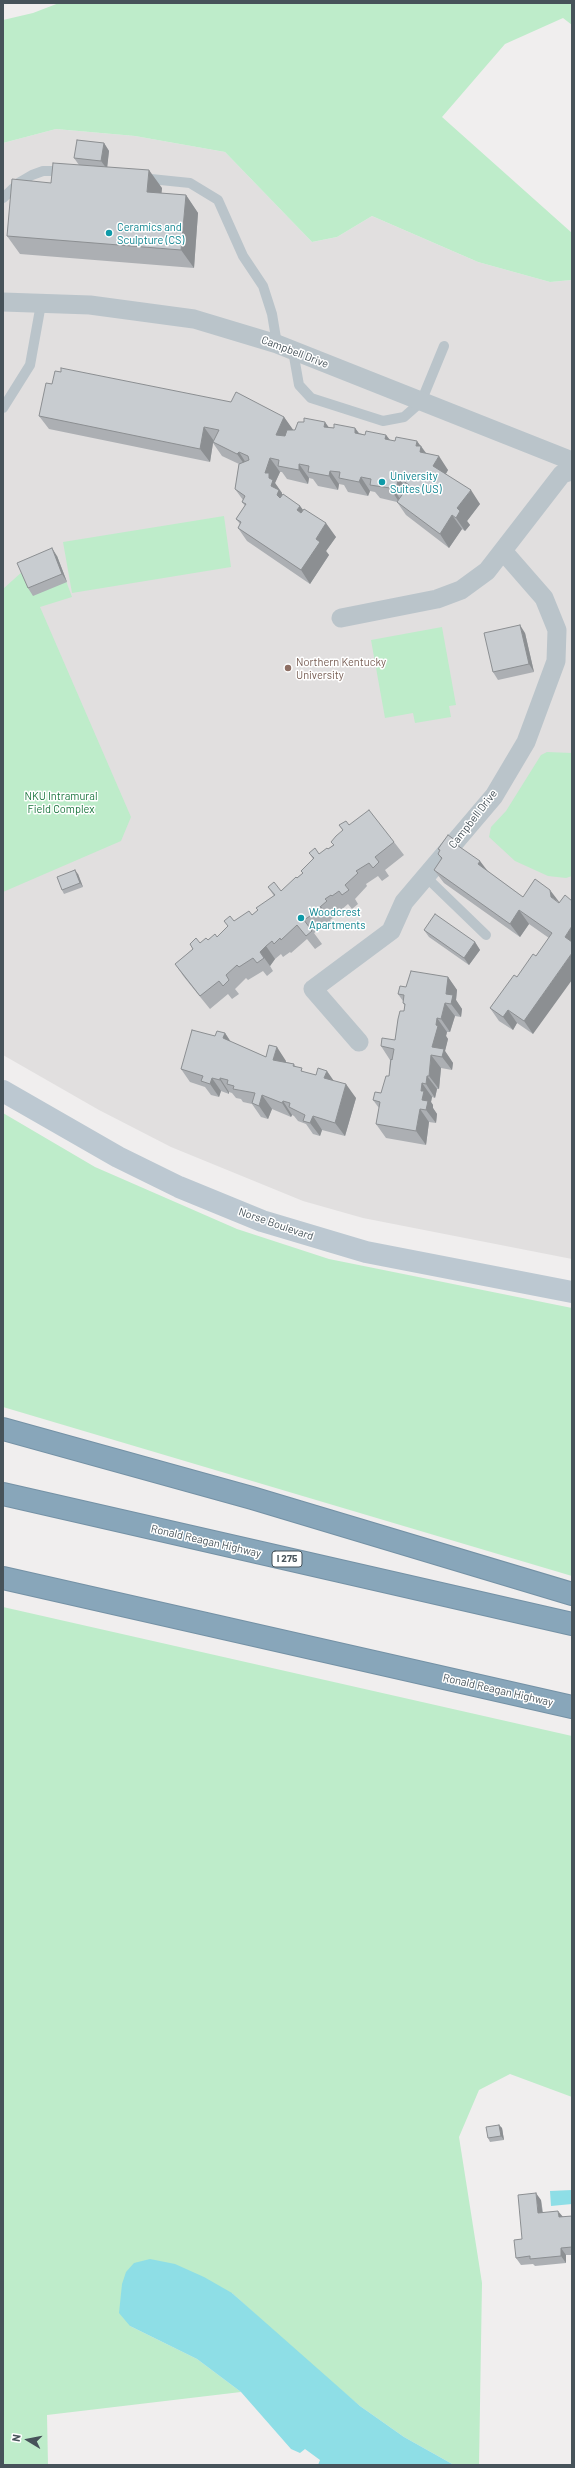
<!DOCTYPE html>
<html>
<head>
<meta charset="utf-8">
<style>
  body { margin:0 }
  #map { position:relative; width:575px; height:2468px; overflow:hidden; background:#f0eeee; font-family:Barlow,sans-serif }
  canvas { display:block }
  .frame { position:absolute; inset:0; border:4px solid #47535a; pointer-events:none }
  .north { position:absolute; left:8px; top:2420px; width:40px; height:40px; -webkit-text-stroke:3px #fff; paint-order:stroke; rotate:280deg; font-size:11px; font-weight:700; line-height:16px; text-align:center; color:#47535a }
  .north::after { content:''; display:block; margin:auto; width:14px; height:18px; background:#47535a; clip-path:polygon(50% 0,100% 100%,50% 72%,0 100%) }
</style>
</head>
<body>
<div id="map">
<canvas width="575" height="2468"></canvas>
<div class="frame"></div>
<div class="north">N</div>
</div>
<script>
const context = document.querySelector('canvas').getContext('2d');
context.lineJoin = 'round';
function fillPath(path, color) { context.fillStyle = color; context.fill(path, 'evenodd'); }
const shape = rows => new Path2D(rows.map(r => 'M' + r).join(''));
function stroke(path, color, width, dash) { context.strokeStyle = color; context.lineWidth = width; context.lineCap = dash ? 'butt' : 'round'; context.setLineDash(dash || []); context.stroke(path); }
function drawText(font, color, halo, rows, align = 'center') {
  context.font = font + ' Barlow,sans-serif'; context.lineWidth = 3; context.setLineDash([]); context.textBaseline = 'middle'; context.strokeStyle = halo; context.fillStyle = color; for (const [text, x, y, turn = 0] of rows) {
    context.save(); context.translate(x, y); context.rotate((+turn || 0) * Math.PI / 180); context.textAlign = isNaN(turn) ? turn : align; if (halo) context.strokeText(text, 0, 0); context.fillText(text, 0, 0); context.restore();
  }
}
const education = shape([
  [56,129,135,136,225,152,312,242,337,237,372,216,478,262,550,282,572,280,572,1259,363,1218,303,1201,171,1147,99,1110,3,1055,3,143]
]);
const green = shape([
  [59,3,572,3,572,25,563,18,505,44,442,117,572,233,572,280,550,282,478,262,372,216,337,237,312,242,225,152,135,136,56,129,3,143,3,20,33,13],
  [224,516,231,567,72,593,63,542],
  [57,556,72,597,40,607,131,817,121,841,3,892,3,589,23,571],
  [442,627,456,705,449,706,451,717,415,723,413,713,385,718,371,640],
  [547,752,572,753,572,876,566,878,548,876,515,861,489,837,491,827,506,811,541,755],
  [3,1113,95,1167,237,1229,329,1259,572,1308,572,1576,3,1407],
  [3,1607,572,1736,572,2097,510,2074,479,2090,459,2137,482,2283,479,2465,454,2465,404,2437,360,2406,306,2361,232,2293,130,2326,197,2359,241,2392,47,2415,48,2465,3,2465]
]);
const water = shape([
  [572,2190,572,2204,551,2206,550,2191],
  [150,2259,175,2264,204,2277,232,2293,360,2406,404,2437,454,2465,318,2465,320,2460,305,2449,300,2453,291,2449,241,2392,197,2359,130,2326,119,2313,122,2284,126,2272,134,2263]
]);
const lane = shape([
  [141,178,190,183,218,200,243,256,263,286,272,314,277,344],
  [3,198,20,182,32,175,43,171,66,171],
  [293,351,299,385,311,398,383,421,404,417,421,402,444,346],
  [3,408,30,365,41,304],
  [426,877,486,935]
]);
const street = shape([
  [3,302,90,305,194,319,277,344,572,461],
  [341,618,437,599,461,590,487,571,562,474,572,471],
  [359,1042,313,989,391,931,404,902,494,796,526,742,556,661,557,630,544,598,503,551]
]);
const secondary = shape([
  [3,1091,118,1157,179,1187,262,1221,366,1252,572,1292]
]);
const highway = shape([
  [3,1429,252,1498,572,1594],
  [3,1494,572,1624],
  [3,1578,572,1707]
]);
const wall = shape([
  [104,143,109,151,107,167,162,188,161,193,186,195,198,213,194,268,20,254,7,236,51,183,79,165,74,158],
  [39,416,284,417,293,430,329,427,334,428,355,428,359,433,365,435,386,435,390,440,421,446,426,453,448,470,446,474,480,504,467,521,470,525,465,531,462,529,449,548,406,515,397,502,380,498,375,492,370,491,368,496,348,492,344,485,339,484,338,490,318,486,313,479,309,478,308,484,287,479,282,472,280,472,275,483,282,493,282,495,300,506,303,510,336,537,326,551,329,555,310,584,247,541,238,528,240,524,236,519,245,506,242,502,243,500,235,489,239,464,222,456,213,443,210,462,49,429],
  [57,556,67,582,33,596,28,588],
  [525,633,534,672,498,680,493,672],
  [339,825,349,825,394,842,404,855,385,870,389,876,382,881,378,876,366,884,367,886,355,899,358,904,352,909,348,904,341,910,340,908,335,912,337,915,330,920,331,922,314,933,322,944,315,949,307,939,291,953,290,952,283,957,281,954,275,959,270,966,273,971,267,976,263,971,248,980,246,978,235,989,239,994,232,999,228,994,210,1009,184,977,175,964,193,949,190,944,200,943,217,937,228,926,224,921,234,921,252,915,274,896,268,887,281,891,303,873,313,859,309,853,319,854,328,849,333,845,343,831],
  [455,840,460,847,487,871,523,897,560,903,533,1034,517,1023,513,1030,499,1021,490,1008,536,956,549,938,529,924,520,937,444,883,434,870,441,859,438,854,440,851,438,849],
  [78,874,83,887,64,894,62,890],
  [424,930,475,942,480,950,469,965,429,937],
  [448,977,457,990,456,1000,462,1009,461,1017,455,1016,450,1032,447,1032,446,1036,448,1039,445,1051,453,1063,452,1070,441,1068,439,1089,437,1089,435,1098,432,1097,431,1102,433,1105,433,1108,437,1114,436,1123,429,1122,426,1145,386,1138,376,1124,379,1108,373,1100,381,1093,389,1076,390,1060,381,1046,395,1040,404,1011,405,1006,403,1003,403,1001,398,994,406,987],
  [225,1033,231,1042,266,1057,286,1061,286,1062,294,1064,296,1067,304,1072,333,1081,356,1098,345,1136,322,1130,320,1136,313,1134,306,1124,298,1121,294,1116,292,1115,291,1117,272,1109,268,1119,261,1117,252,1104,243,1102,241,1099,236,1098,232,1093,229,1092,229,1094,221,1091,219,1097,211,1095,205,1087,190,1082,181,1069,215,1036],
  [499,2125,502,2128,504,2140,490,2142,488,2138],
  [541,2200,543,2212,563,2217,572,2216,572,2255,566,2255,566,2263,535,2266,533,2264,521,2265,516,2258,522,2239]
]);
const shadedWall = shape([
  [104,143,109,151,107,169,101,161],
  [149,170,162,188,160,210,147,192],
  [186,195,198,213,194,268,181,250],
  [284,417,294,431,285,448,276,435],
  [325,422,335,436,324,427],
  [204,427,214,441,213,442,213,443,210,462,200,449],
  [355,428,365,442,355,433],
  [386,435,396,448,385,439],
  [417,441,431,460,430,465,416,446],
  [239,452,248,466,247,468,237,454],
  [439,456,448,470,442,480,433,466],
  [270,458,280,472,275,483,282,493,282,494,289,504,277,495,271,486,265,473],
  [299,464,309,478,308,484,299,470],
  [330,471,339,484,338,490,329,476],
  [361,477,370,491,368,496,359,482],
  [398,477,408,491,406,499,397,486],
  [391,485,400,499,399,502,390,488],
  [471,490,480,504,467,521,470,525,465,531,456,518,457,508],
  [300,506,310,519,297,510],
  [452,515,462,529,449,548,440,534],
  [326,523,336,537,326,551,329,555,310,584,301,570,316,539],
  [52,548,57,556,67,582,62,574],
  [520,625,525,633,534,672,529,664],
  [455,840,465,854,454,843],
  [480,861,490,874,478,864],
  [75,870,78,874,83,887,80,883],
  [550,890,560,903,551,897],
  [519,910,529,924,520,937,510,924],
  [572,926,572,947,565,937],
  [475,942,480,950,469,965,464,958],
  [266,946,275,959,270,966,260,952],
  [572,953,572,980,533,1034,524,1021],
  [448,977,457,990,456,1000,462,1009,461,1017,451,1004,446,994],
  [445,1003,455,1016,450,1032,441,1019],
  [508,1010,517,1023,513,1030,503,1017],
  [437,1018,447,1032,446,1036,448,1039,445,1051,453,1063,452,1070,442,1057,432,1047],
  [225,1033,234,1047,223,1038],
  [277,1047,286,1061,282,1074,273,1060],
  [431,1055,441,1068,439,1089,429,1076],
  [327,1071,336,1084,324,1078],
  [427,1076,437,1089,435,1098,426,1084],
  [212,1078,221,1091,219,1097,210,1084],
  [220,1078,229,1092,229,1094,220,1080],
  [422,1083,432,1097,431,1102,433,1105,433,1108,437,1114,436,1123,426,1110,422,1100,421,1091],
  [346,1084,356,1098,345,1136,335,1123],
  [262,1095,272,1109,268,1119,259,1106],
  [283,1101,292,1115,291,1117,282,1103],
  [420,1109,429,1122,426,1145,416,1131],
  [313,1116,322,1130,320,1136,310,1123],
  [499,2125,502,2128,504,2140,501,2136],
  [536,2193,541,2200,543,2220,538,2213],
  [558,2211,564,2218,559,2217],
  [561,2248,566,2255,566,2263,561,2256]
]);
const building = shape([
  [77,140,104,143,101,161,74,158,77,140],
  [53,163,149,170,147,192,186,195,181,250,7,236,12,179,51,183,53,163],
  [61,368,231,402,236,392,284,417,276,435,285,436,287,430,295,430,298,422,304,422,304,418,325,422,324,427,334,428,334,424,355,428,355,433,365,435,366,431,386,435,385,439,395,441,396,437,417,441,416,446,421,446,420,452,439,456,433,466,471,490,457,508,460,511,456,518,452,515,440,534,397,502,409,485,398,477,397,486,391,485,390,488,370,485,371,479,361,477,359,482,339,478,340,472,330,471,329,476,308,472,309,466,299,464,299,470,278,466,279,460,270,458,265,473,269,473,269,478,273,480,271,486,279,490,277,495,280,498,283,494,300,506,297,510,301,513,304,509,326,523,316,539,320,542,301,570,238,528,241,522,236,519,246,504,242,502,245,496,235,489,239,464,249,460,248,456,239,452,237,454,213,442,219,430,204,427,200,449,39,416,46,383,52,384,55,371,61,372,61,368],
  [52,548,62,574,28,588,17,563,52,548],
  [520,625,529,664,493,672,484,633,520,625],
  [369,810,394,842,375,857,379,862,373,868,369,863,356,871,358,873,345,885,349,890,342,895,339,891,332,896,331,895,325,899,327,901,320,907,322,908,304,920,312,931,306,936,297,925,281,940,280,938,274,944,272,941,266,946,260,952,264,958,257,963,253,958,239,967,237,965,226,975,229,980,223,986,219,981,200,996,175,964,193,949,190,944,196,938,200,943,206,938,208,940,215,934,217,937,228,926,224,921,230,916,234,921,249,911,252,915,258,910,256,908,275,895,268,887,274,882,281,891,296,877,297,878,303,873,301,871,314,858,309,853,315,848,319,854,327,848,328,849,334,845,331,842,336,836,343,830,339,825,346,821,349,825,369,810],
  [448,835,455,840,454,843,480,861,478,864,523,897,535,879,550,890,551,897,559,903,565,895,572,901,572,926,565,937,572,942,572,953,524,1021,508,1010,503,1017,490,1008,514,975,517,977,533,954,536,956,552,933,519,910,510,924,434,870,442,858,438,854,440,850,438,849,448,835],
  [75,870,80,883,62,890,57,877,75,870],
  [435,914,475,942,464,958,424,930,435,914],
  [411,971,448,977,446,994,453,995,451,1004,445,1003,441,1019,437,1018,436,1025,438,1026,432,1047,444,1049,442,1057,431,1055,429,1076,427,1076,426,1084,422,1083,421,1091,424,1091,422,1100,428,1101,426,1110,420,1109,416,1131,376,1124,380,1102,373,1100,375,1092,381,1093,386,1076,389,1076,391,1059,392,1060,394,1049,381,1046,382,1038,395,1040,398,1019,400,1011,404,1011,405,1004,403,1003,404,995,398,994,400,986,406,987,411,971],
  [192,1030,215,1036,217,1031,225,1033,223,1038,266,1057,269,1045,277,1047,273,1060,294,1064,293,1066,302,1068,301,1071,316,1075,318,1068,327,1071,324,1078,346,1084,335,1123,313,1116,310,1123,303,1121,305,1115,289,1107,290,1103,283,1101,282,1103,262,1095,259,1106,252,1103,255,1093,233,1089,234,1086,227,1084,228,1080,220,1078,220,1080,212,1078,210,1084,201,1081,203,1076,181,1069,192,1030],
  [499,2125,501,2136,488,2138,486,2127,499,2125],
  [536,2193,538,2213,558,2211,559,2217,572,2216,572,2247,561,2248,561,2256,530,2259,530,2256,516,2258,514,2240,522,2239,518,2195,536,2193]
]);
const markers = [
  [109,233,4,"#0f9aa8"],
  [382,482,4,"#0f9aa8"],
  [288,668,4,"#8d6e63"],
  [301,918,4,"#0f9aa8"]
];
const shields = [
  [287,1559,30]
];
const shieldNames = [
  ["I 275",287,1559]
];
const cultureNames = [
  ["Ceramics and",117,227],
  ["Sculpture (CS)",117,240],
  ["University",390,476],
  ["Suites (US)",390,489],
  ["Woodcrest",309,912],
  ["Apartments",309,925]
];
const streetNames = [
  ["Campbell Drive",295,352,21],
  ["Campbell Drive",473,819,-52],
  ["Norse Boulevard",276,1224,19],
  ["Ronald Reagan Highway",206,1541,13],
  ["Ronald Reagan Highway",498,1690,13]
];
const educationNames = [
  ["Northern Kentucky",296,662],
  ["University",296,675]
];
const parkNames = [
  ["NKU Intramural",61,796],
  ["Field Complex",61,809]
];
fillPath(education, '#e1dfdf');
fillPath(green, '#beecca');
fillPath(water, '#8edee6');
stroke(highway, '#7491a5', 24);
stroke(lane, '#bac4ca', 10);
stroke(street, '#bac4ca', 19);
stroke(secondary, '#bcc8d1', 22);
stroke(highway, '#88a6ba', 22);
fillPath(wall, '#acafb3');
fillPath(shadedWall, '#8c8f92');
fillPath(building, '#c8ccd0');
stroke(building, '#8c8f92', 1);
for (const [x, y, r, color] of markers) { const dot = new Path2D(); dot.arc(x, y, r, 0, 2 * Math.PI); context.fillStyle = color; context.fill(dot); stroke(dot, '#fff', 1.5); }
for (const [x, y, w] of shields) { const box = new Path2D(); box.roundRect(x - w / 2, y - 8, w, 16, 3); context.fillStyle = '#fff'; context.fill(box); stroke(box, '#47535a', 1); }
drawText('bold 10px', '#47535a', null, shieldNames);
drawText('11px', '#0d838f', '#fff', cultureNames, 'left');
drawText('11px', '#47535a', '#fff', streetNames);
drawText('11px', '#785e54', '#fff', educationNames, 'left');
drawText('11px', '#1c763f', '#fff', parkNames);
</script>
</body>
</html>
